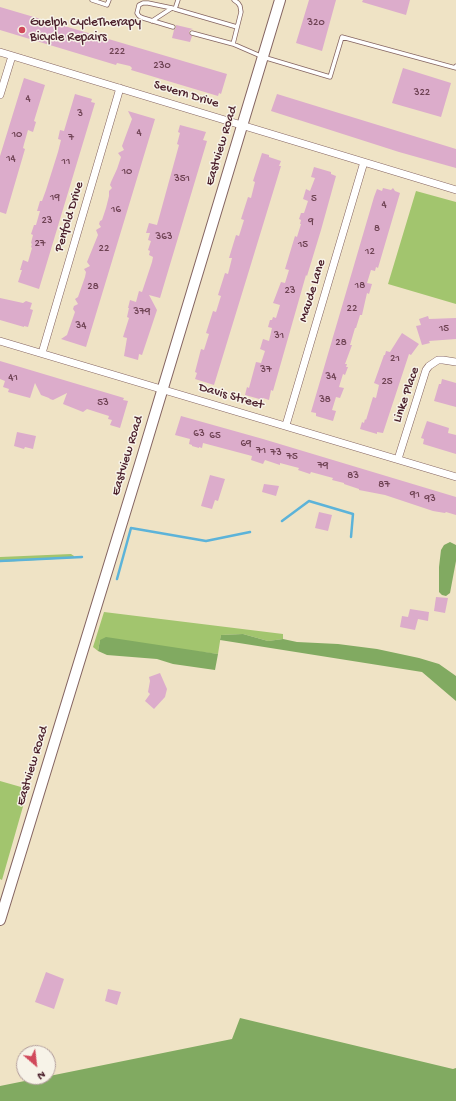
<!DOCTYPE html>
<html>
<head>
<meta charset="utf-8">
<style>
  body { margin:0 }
  #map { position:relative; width:456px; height:1101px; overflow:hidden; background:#efe3c5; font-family:"Gochi Hand",sans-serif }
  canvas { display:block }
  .north { position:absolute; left:16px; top:1045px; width:40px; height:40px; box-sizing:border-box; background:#f7f3e8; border:1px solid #b29e9c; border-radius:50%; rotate:152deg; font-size:11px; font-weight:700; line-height:16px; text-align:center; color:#4a1f2b }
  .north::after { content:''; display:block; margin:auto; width:14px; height:18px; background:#d1495b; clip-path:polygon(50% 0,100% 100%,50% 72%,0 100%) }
</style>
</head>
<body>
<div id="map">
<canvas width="456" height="1101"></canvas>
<div class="north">N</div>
</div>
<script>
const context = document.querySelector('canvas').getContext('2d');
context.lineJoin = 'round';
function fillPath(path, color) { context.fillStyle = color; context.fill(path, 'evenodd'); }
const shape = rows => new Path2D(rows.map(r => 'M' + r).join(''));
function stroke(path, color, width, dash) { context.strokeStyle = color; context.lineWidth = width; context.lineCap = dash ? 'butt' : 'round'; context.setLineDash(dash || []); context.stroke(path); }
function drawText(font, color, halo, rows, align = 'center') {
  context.font = font + ' "Gochi Hand",sans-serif'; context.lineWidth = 3; context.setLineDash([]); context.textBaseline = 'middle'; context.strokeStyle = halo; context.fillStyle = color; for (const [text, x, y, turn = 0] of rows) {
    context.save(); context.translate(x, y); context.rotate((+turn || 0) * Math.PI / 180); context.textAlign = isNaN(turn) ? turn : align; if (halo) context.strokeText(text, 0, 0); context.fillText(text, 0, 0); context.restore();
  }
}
const green = shape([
  [416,191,456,202,456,304,388,284],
  [71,554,74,556,74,558,0,562,0,557],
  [104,612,283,634,283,639,268,641,243,634,221,635,218,654,100,640,98,651,93,647],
  [0,781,28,789,2,880,0,879]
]);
const forest = shape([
  [450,542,456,545,456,561,450,593,446,596,442,595,439,592,439,567,441,550,444,545],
  [243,634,268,641,283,639,297,642,338,644,377,649,419,658,439,664,456,676,456,701,422,672,220,640,221,635],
  [106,637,218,654,215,670,173,664,157,659,107,655,98,651,100,640],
  [240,1018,453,1069,456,1068,456,1101,0,1101,0,1086,232,1039]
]);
const stream = shape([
  [282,521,309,501,353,514,351,537],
  [0,561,82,557],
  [117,579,131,528,206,541,250,532]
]);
const building = shape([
  [309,0,336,0,322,51,296,43],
  [363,0,410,0,406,15,362,2],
  [0,7,227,74,221,94,219,93,218,96,131,70,132,68,130,66,117,63,116,65,0,30],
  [176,25,193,29,190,30,189,33,192,36,190,42,172,38,174,30,176,28],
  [403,68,451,83,441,117,392,103],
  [24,78,45,85,34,121,36,122,33,132,28,130,24,144,23,148,25,149,6,214,0,212,0,156],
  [75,94,92,99,91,102,95,103,39,289,18,282,22,270,20,270,23,260,28,262,32,248,31,247,32,244,31,243,33,235,31,234,34,225,36,225,40,211,37,211,40,201,42,201,46,190,58,152,61,140,58,139,60,130,64,131],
  [277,94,456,149,456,168,399,152,271,111],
  [128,111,155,119,86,347,61,339,67,335,75,312,73,309,74,306,78,304,75,299,78,297,85,277,86,272,84,269,90,266,87,262,98,235,96,230,101,227,99,224,100,221,102,220,106,208,109,196,109,191,112,188,110,185,111,182,117,169,121,157,118,153,124,150,122,146,132,119],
  [180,125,206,132,203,140,207,141,160,298,149,295,157,310,142,355,139,354,138,360,124,356,127,338,123,337,129,318,127,317,129,308,128,308,130,300,136,302,139,291,142,292,152,262,153,257,149,255,150,251,148,250,151,241,148,240,150,233,146,233,149,223,157,225,179,145,177,144,180,133,178,132],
  [262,153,269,155,269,157,281,161,279,166,281,166,214,385,195,379,197,373,195,372,201,349,204,350,209,334,206,333,213,311,216,312,221,296,218,295,225,273,228,274,232,258,229,258,236,235,239,236,244,220,241,219,248,197,251,198,255,182,253,181],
  [314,167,331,172,331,174,336,176,321,230,307,276,306,275,273,391,271,390,269,400,263,398,263,400,245,395,247,387,249,388,256,362,261,363,265,351,260,349,263,339,269,341,272,328,268,327,270,320,272,320,273,317,276,318,280,305,273,303,281,282,285,283,289,270,285,269,295,236,297,237,301,224,300,224,301,220,299,219,301,213,304,213,308,201,303,199,306,189,310,191,315,178,311,177],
  [383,188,391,190,393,188,395,191,400,193,378,268,376,267,375,271,371,270,367,283,372,284,369,294,367,293,362,315,360,315,356,328,355,328,350,345,352,345,345,364,347,364,346,367,348,367,345,375,343,374,339,387,344,388,340,398,336,397,332,410,336,411,333,421,316,416,316,413,311,412,374,197,377,189,382,191],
  [0,298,23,303,26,301,32,303,30,309,33,310,28,327,24,326,24,327,0,320],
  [428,316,429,319,456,318,456,339,429,341,430,343,422,345,416,326,421,325,419,319],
  [402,333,419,344,411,355,409,354,383,433,377,432,377,434,360,429,362,422,364,423,365,419,366,420,373,397,376,398,379,385,374,383,384,355,385,355,386,351,390,352],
  [0,361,124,398,123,400,128,401,120,428,110,425,112,420,108,419,109,416,87,409,83,412,63,404,67,393,53,400,50,399,49,398,41,395,35,383,30,398,8,392,9,389,3,387,5,381,0,379],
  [442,379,456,383,456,407,434,401,439,384,441,384],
  [181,416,263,439,456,497,456,515,446,512,445,513,433,511,385,495,359,490,359,489,344,484,344,483,332,480,333,478,311,472,310,474,298,470,299,468,280,463,280,465,265,460,263,464,251,460,252,456,203,443,202,448,199,447,199,448,192,446,192,445,189,444,190,439,175,435],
  [427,421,449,428,448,433,456,435,456,454,423,444,424,439,421,438],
  [17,432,36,436,33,449,25,447,24,449,14,446],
  [210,475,225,479,218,501,215,500,212,509,201,506],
  [264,484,279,486,276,496,262,492],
  [319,512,332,515,328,531,315,528],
  [436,597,448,598,445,613,434,611],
  [410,609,429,612,428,621,418,619,415,630,400,627,402,616,408,617],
  [160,673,167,689,165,697,154,709,145,701,150,694,148,692,150,681,149,677],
  [46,972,64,979,54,1009,35,1002],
  [108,989,121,992,117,1005,105,1001]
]);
const lane = shape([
  [92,0,107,5,109,0],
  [172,8,148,3,143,3,139,5,137,13,139,16,143,18,173,27],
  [175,9,237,27],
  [152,21,172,8,175,9,178,0],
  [192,33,233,44,263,57,330,77,342,37,456,68,456,66],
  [233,44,241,12,240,6,238,3,234,0]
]);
const street = shape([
  [0,52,456,190],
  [0,95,12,56],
  [0,341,456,477],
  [42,353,120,88],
  [286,425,364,162],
  [398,459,426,370,429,366,438,360,443,360,456,362]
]);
const secondary = shape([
  [0,920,140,464,280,0]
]);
const markers = [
  [22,30,4,"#d1495b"]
];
const numberNames = [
  ["320",316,23],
  ["222",117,52],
  ["230",162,66],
  ["322",422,93],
  ["4",28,99],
  ["3",80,114],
  ["4",139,133],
  ["10",17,135],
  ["7",71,138],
  ["14",11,159],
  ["11",66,162],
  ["10",127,172],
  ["351",182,179],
  ["19",55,198],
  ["5",314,199],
  ["4",384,205],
  ["16",116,210],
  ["23",47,221],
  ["9",311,222],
  ["8",377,229],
  ["363",164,237],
  ["27",40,244],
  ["15",303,245],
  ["22",104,249],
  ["12",370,252],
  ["18",360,286],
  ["28",93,287],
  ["23",290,291],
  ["22",352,309],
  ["379",142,312],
  ["34",81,326],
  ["15",444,329],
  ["31",279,336],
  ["28",341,343],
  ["21",395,359],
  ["37",266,370],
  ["34",331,377],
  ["41",13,378],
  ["25",387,382],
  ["38",325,400],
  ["53",103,403],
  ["63",199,434],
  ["65",215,436],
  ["69",246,444],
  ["71",261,451],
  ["73",276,453],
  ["75",292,457],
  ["79",323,466],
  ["83",353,476],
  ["87",384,485],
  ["91",415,495],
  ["93",430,499]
];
const poiNames = [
  ["Guelph CycleTherapy",30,23],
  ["Bicycle Repairs",30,38]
];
const streetNames = [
  ["Severn Drive",186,95,17],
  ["Eastview Road",222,146,-73],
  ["Penfold Drive",70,217,-73],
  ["Maude Lane",313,291,-73],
  ["Linke Place",407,395,-71],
  ["Davis Street",231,397,16],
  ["Eastview Road",128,456,-73],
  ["Eastview Road",33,766,-73]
];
fillPath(green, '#a2c56e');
fillPath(forest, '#81aa61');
stroke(stream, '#5cb3d9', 2.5);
fillPath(building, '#dcaccb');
stroke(lane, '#846461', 5);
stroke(street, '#846461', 8);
stroke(secondary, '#846461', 12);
stroke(lane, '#fff', 3.5);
stroke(street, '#fff', 7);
stroke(secondary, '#fff', 10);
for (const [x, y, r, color] of markers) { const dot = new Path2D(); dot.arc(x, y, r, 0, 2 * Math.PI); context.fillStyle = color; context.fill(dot); stroke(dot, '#f7f3e8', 1.5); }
drawText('11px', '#6e4253', null, numberNames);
drawText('13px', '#4a1f2b', '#f7f3e8', poiNames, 'left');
drawText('13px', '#4a1f2b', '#f7f3e8', streetNames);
</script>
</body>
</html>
